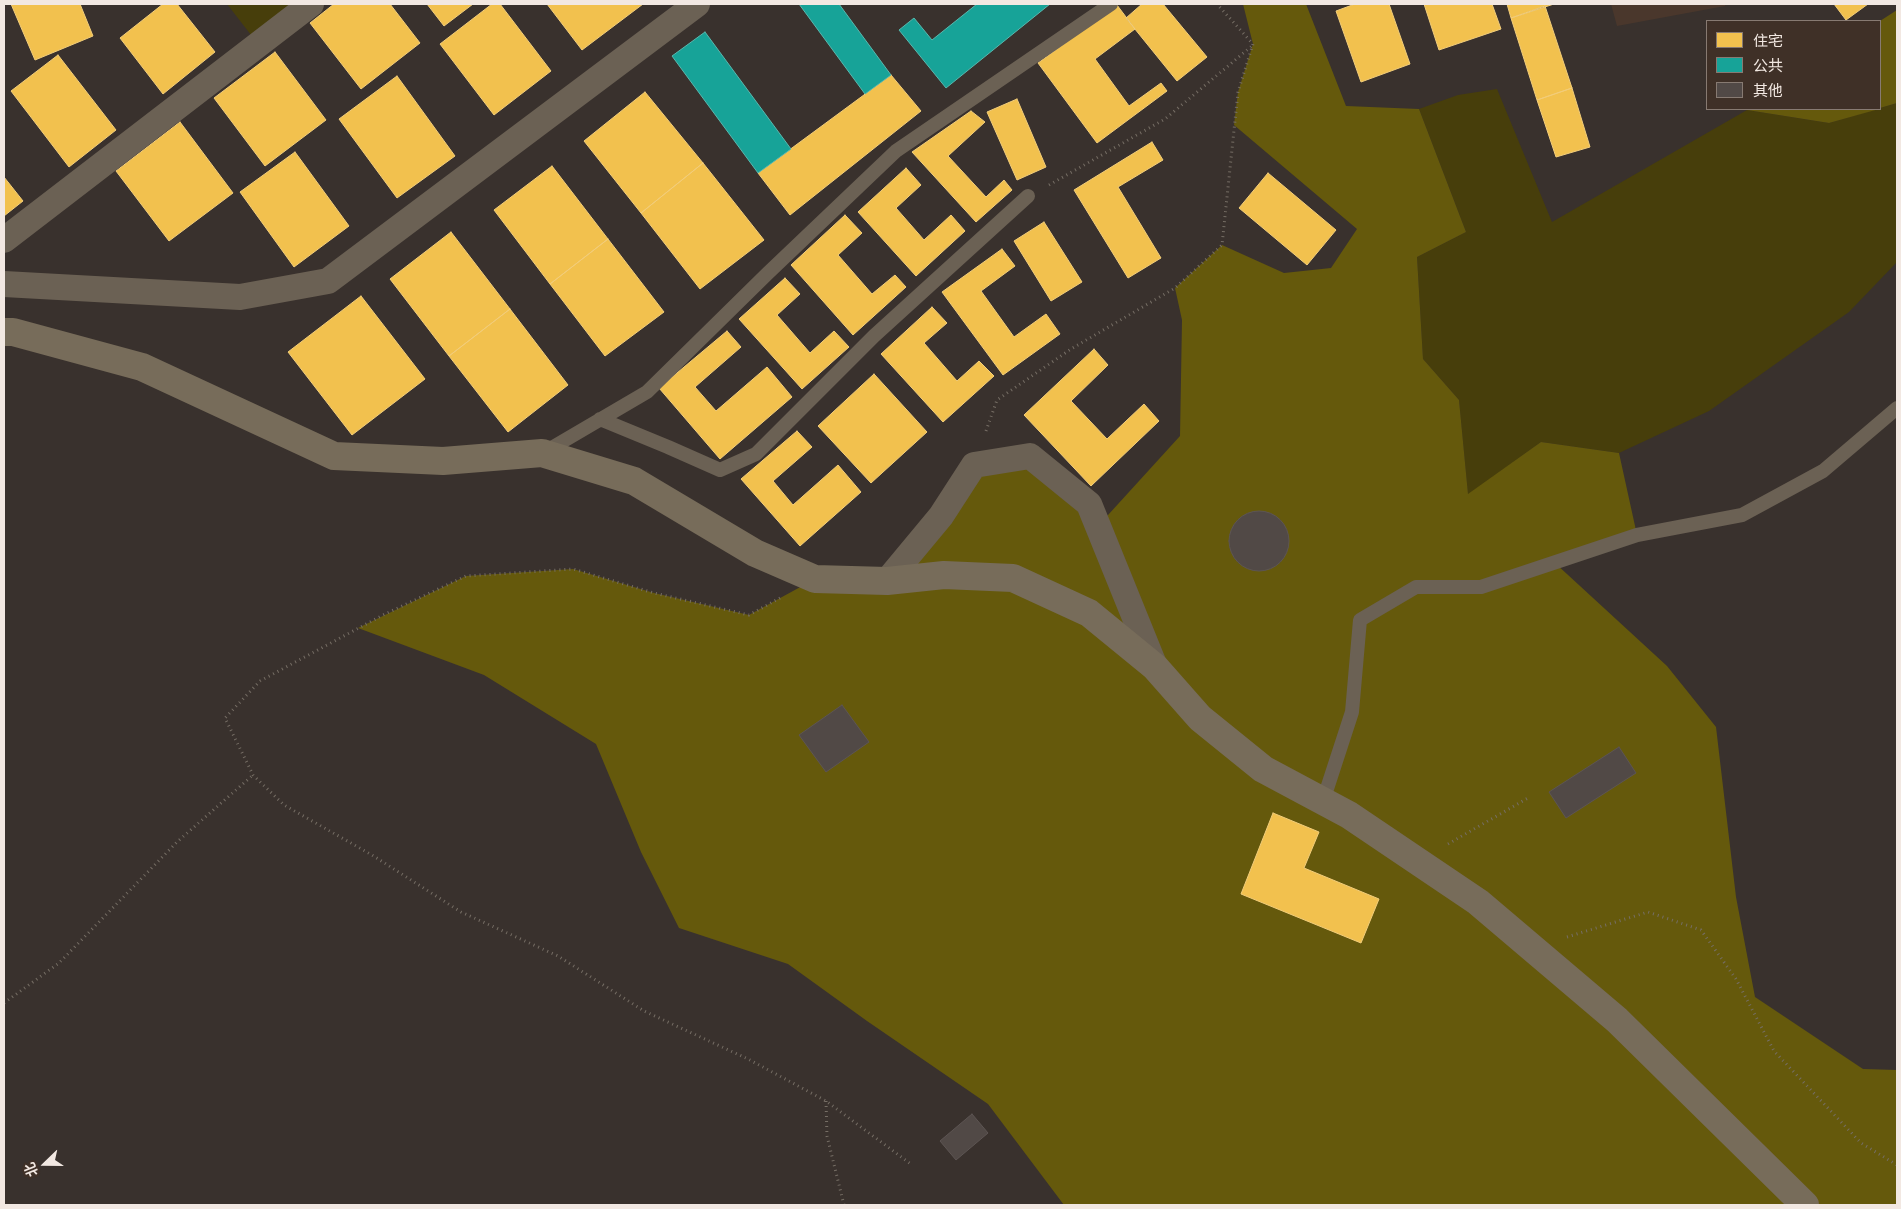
<!DOCTYPE html>
<html>
<head>
<meta charset="utf-8">
<style>
  body { margin:0 }
  #map { position:relative; width:1901px; height:1209px; overflow:hidden; background:#39312d; font-family:"Golos Text","Noto Sans SC",sans-serif }
  canvas { display:block }
  .frame { position:absolute; inset:0; border:5px solid #f2e8e2; pointer-events:none }
  .legend { position:absolute; left:1706px; top:20px; width:175px; height:90px; box-sizing:border-box; background:#3f3027; border:1px solid #877a72; margin:0; padding:6px 9px; list-style:none; font-size:15px; color:#f2e8e2 }
  .legend li { display:flex; align-items:center; gap:10px; height:25px }
  .legend b { width:25px; border:1px solid #877a72 }
  .north { position:absolute; left:20px; top:1139px; width:50px; height:50px; -webkit-text-stroke:4px #3f3027; paint-order:stroke; rotate:248deg; font-size:14px; font-weight:700; line-height:20px; text-align:center; color:#f2e8e2 }
  .north::after { content:''; display:block; margin:auto; width:18px; height:22px; background:#f2e8e2; clip-path:polygon(50% 0,100% 100%,50% 72%,0 100%) }
</style>
</head>
<body>
<div id="map">
<canvas width="1901" height="1209"></canvas>
<div class="frame"></div>
<ul class="legend">
<li><b style="height:14px;background:#f2c14e"></b>住宅</li>
<li><b style="height:14px;background:#17a398"></b>公共</li>
<li><b style="height:14px;background:#514946"></b>其他</li>
</ul>
<div class="north">北</div>
</div>
<script>
const context = document.querySelector('canvas').getContext('2d');
context.lineJoin = 'round';
function fillPath(path, color) { context.fillStyle = color; context.fill(path, 'evenodd'); }
const shape = rows => new Path2D(rows.map(r => 'M' + r).join(''));
function stroke(path, color, width, dash) { context.strokeStyle = color; context.lineWidth = width; context.lineCap = dash ? 'butt' : 'round'; context.setLineDash(dash || []); context.stroke(path); }
const built = shape([
  [1611,4,1726,4,1725,6,1617,26]
]);
const green = shape([
  [227,4,311,4,258,44],
  [1497,89,1552,222,1747,110,1829,123,1897,103,1897,262,1849,312,1709,411,1619,453,1541,442,1468,495,1459,400,1423,359,1417,257,1466,232,1419,109,1458,95]
]);
const forest = shape([
  [1243,4,1306,4,1346,106,1419,109,1466,232,1417,257,1423,359,1459,400,1468,494,1541,442,1619,453,1637,535,1555,563,1667,666,1716,727,1736,897,1755,997,1863,1069,1897,1070,1897,1205,1064,1205,988,1104,867,1021,788,964,679,928,641,852,596,744,484,675,358,628,466,576,573,569,654,593,749,615,815,579,887,581,974,465,1030,456,1098,526,1180,436,1182,320,1175,288,1222,245,1284,273,1331,268,1357,229,1234,125,1238,92,1253,44],
  [1897,10,1897,103,1880,108,1880,21],
  [1749,109,1879,109,1829,123,1747,110]
]);
const homes = shape([
  [11,4,80,4,93,36,35,60,11,4],
  [163,4,177,4,215,52,163,94,120,38,163,4],
  [334,4,390,4,420,43,361,89,310,23,334,4],
  [427,4,473,4,444,26,427,4],
  [492,4,500,4,551,71,494,115,440,44,492,4],
  [547,4,643,4,582,50,547,4],
  [1142,4,1163,4,1207,57,1177,81,1126,18,1142,4],
  [1355,4,1389,4,1410,64,1361,82,1336,11,1355,4],
  [1424,4,1492,4,1501,29,1439,50,1424,4],
  [1507,4,1554,4,1511,18,1507,4],
  [1834,4,1868,4,1846,20,1834,4],
  [1117,5,1135,29,1095,59,1129,106,1161,83,1167,91,1097,143,1038,63,1117,5],
  [1545,6,1572,88,1537,100,1511,18,1545,6],
  [275,52,326,120,265,166,214,98,275,52],
  [58,55,116,130,69,167,11,91,58,55],
  [891,75,921,111,790,215,758,173,891,75],
  [397,76,455,156,397,198,339,119,397,76],
  [1572,88,1590,147,1556,157,1537,100,1572,88],
  [645,92,703,163,641,213,584,141,645,92],
  [1017,99,1046,167,1017,180,987,112,1017,99],
  [971,111,985,122,948,156,986,197,1004,180,1012,190,976,222,912,152,971,111],
  [180,122,233,193,169,241,116,171,180,122],
  [1152,142,1163,160,1118,187,1161,258,1128,278,1074,190,1152,142],
  [295,152,349,226,294,267,240,192,295,152],
  [703,163,764,240,700,289,641,213,703,163],
  [552,166,608,239,550,284,494,210,552,166],
  [906,168,921,185,896,208,924,240,951,215,965,231,916,276,858,212,906,168],
  [1268,173,1336,230,1307,265,1239,208,1268,173],
  [4,177,23,201,4,216,4,177],
  [845,215,862,233,838,255,872,294,895,275,906,287,853,335,791,265,845,215],
  [1044,222,1082,282,1051,301,1014,241,1044,222],
  [451,232,510,309,449,356,390,279,451,232],
  [608,239,664,312,605,356,550,284,608,239],
  [1002,249,1015,266,981,291,1014,337,1046,314,1060,334,1003,375,942,292,1002,249],
  [785,278,800,294,777,315,810,353,834,331,849,347,802,389,739,319,785,278],
  [361,296,425,379,352,435,288,352,361,296],
  [932,307,947,323,924,343,957,381,979,361,994,376,943,422,881,354,932,307],
  [510,309,568,385,508,432,449,356,510,309],
  [727,331,741,347,695,387,716,411,767,367,792,397,720,459,659,388,727,331],
  [1094,349,1108,365,1071,401,1107,439,1144,404,1159,421,1091,486,1024,415,1094,349],
  [874,374,927,432,871,483,818,426,874,374],
  [797,431,812,447,773,481,793,505,838,465,861,492,800,546,741,479,797,431],
  [1273,813,1319,832,1304,868,1379,899,1361,943,1241,894,1273,813]
]);
const public = shape([
  [799,4,839,4,891,75,865,94,799,4],
  [977,4,1050,4,946,88,899,30,914,18,932,40,977,4],
  [705,32,791,149,758,173,672,56,705,32]
]);
const building = shape([
  '1229 541a30 30 0 1 1 60 0a30 30 0 1 1-60 0Z',
  [842,705,869,742,826,772,799,735,842,705],
  [1619,747,1636,773,1566,818,1549,792,1619,747],
  [972,1114,988,1133,956,1160,940,1141,972,1114]
]);
const path = shape([
  [1049,185,1165,119,1253,45],
  [986,431,997,400,1071,349,1175,288,1222,245,1238,92,1253,44,1217,4],
  [780,598,749,615,654,593,573,569,466,576,383,615,260,681,225,718,253,775,284,805,372,855,461,912,558,956,644,1011,748,1059,826,1101,912,1165],
  [1448,844,1528,798],
  [1567,937,1648,912,1701,930,1736,979,1774,1051,1861,1143,1897,1165],
  [4,1003,59,963,177,842,253,775],
  [826,1101,827,1136,844,1205]
]);
const lane = shape([
  [600,419,668,447,720,470,756,454,874,336,1028,196],
  [543,453,647,392,768,273,896,151,1111,4],
  [1323,801,1352,712,1360,620,1416,587,1481,587,1637,535,1742,515,1823,471,1897,408]
]);
const street = shape([
  [4,240,311,4],
  [4,284,240,297,328,281,697,4],
  [887,581,941,516,974,465,1030,456,1089,504,1155,667]
]);
const secondary = shape([
  [4,332,13,332,142,367,334,456,443,461,542,453,634,481,755,553,815,579,887,581,944,575,1013,578,1089,613,1155,667,1200,718,1263,769,1349,815,1478,902,1617,1020,1805,1205]
]);
fillPath(built, '#4a372c');
fillPath(green, '#473e0b');
fillPath(forest, '#65590c');
fillPath(homes, '#f2c14e');
stroke(homes, '#f2cd7a', 1);
fillPath(public, '#17a398');
stroke(public, '#59b8ae', 1);
fillPath(building, '#514946');
stroke(building, '#5d5553', 1);
stroke(path, '#766e65', 3, [1, 4]);
stroke(lane, '#6b6154', 14);
stroke(street, '#6b6154', 26);
stroke(secondary, '#776c5a', 28);
</script>
</body>
</html>
